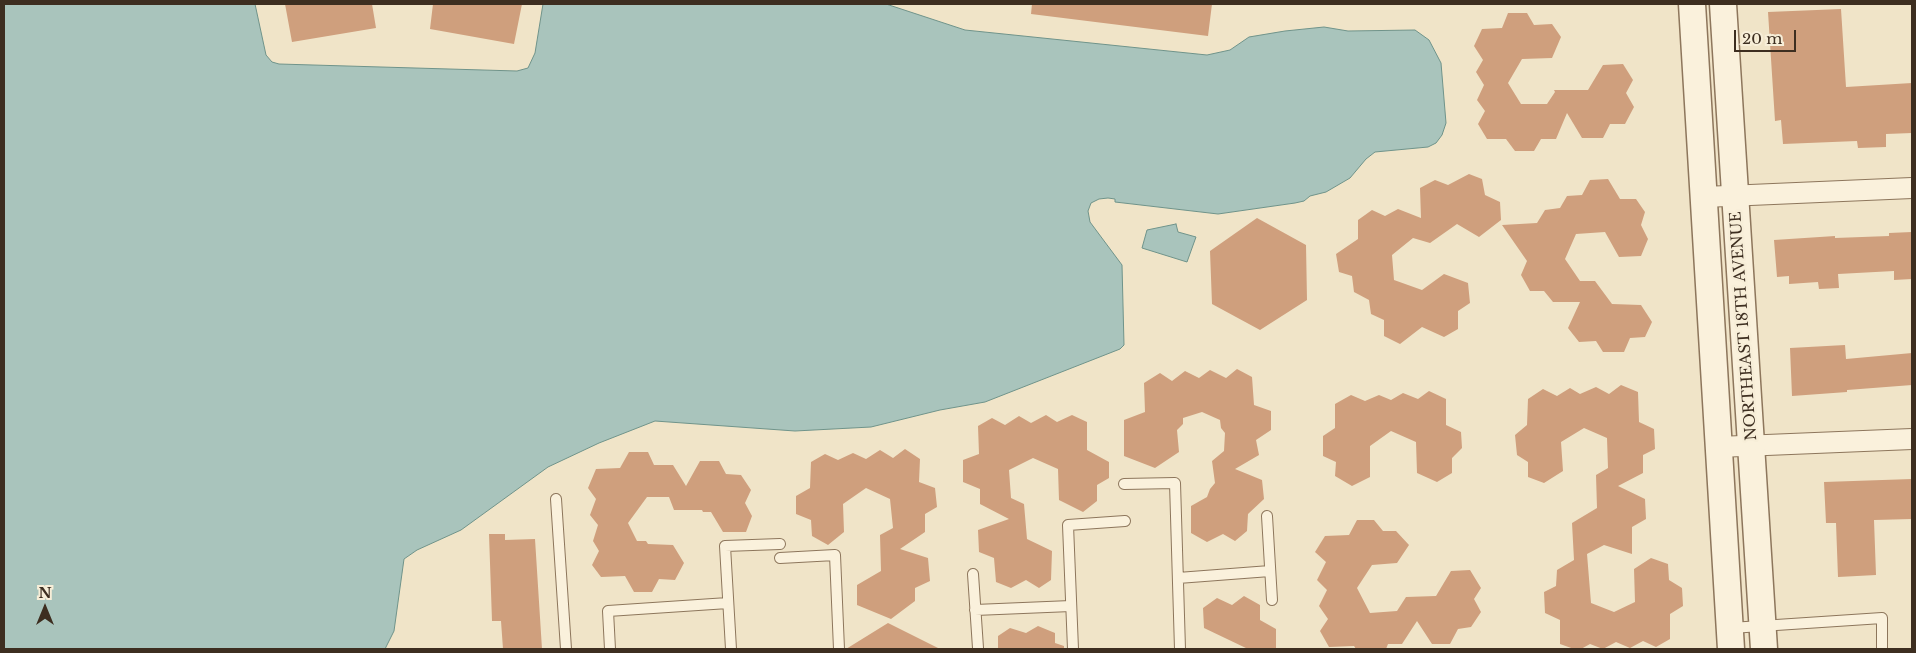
<!DOCTYPE html>
<html>
<head>
<meta charset="utf-8">
<style>
  body { margin:0 }
  #map { position:relative; width:1916px; height:653px; overflow:hidden; background:#f0e4c8; font-family:"Libre Baskerville",serif }
  canvas { display:block }
  .frame { position:absolute; inset:0; border:5px solid #3d2e20; pointer-events:none }
  .north { position:absolute; left:20px; top:583px; width:50px; height:50px; -webkit-text-stroke:4px #f7eed8; paint-order:stroke; rotate:0deg; font-size:14px; font-weight:700; line-height:20px; text-align:center; color:#3d2e20 }
  .north::after { content:''; display:block; margin:auto; width:18px; height:22px; background:#3d2e20; clip-path:polygon(50% 0,100% 100%,50% 72%,0 100%) }
  .scale { position:absolute; left:1734px; top:30px; width:62px; height:22px; box-sizing:border-box; border:2px solid #3d2e20; border-top:0; padding-left:6px; font-size:15px; line-height:18px; white-space:nowrap; color:#3d2e20; -webkit-text-stroke:4px #f7eed8; paint-order:stroke }
</style>
</head>
<body>
<div id="map">
<canvas width="1916" height="653"></canvas>
<div class="frame"></div>
<div class="north">N</div>
<div class="scale">20 m</div>
</div>
<script>
const context = document.querySelector('canvas').getContext('2d');
context.lineJoin = 'round';
function fillPath(path, color) { context.fillStyle = color; context.fill(path, 'evenodd'); }
const shape = rows => new Path2D(rows.map(r => 'M' + r).join(''));
function stroke(path, color, width, dash) { context.strokeStyle = color; context.lineWidth = width; context.lineCap = dash ? 'butt' : 'round'; context.setLineDash(dash || []); context.stroke(path); }
function drawText(font, color, halo, rows, align = 'center') {
  context.font = font + ' "Libre Baskerville",serif'; context.lineWidth = 5; context.setLineDash([]); context.textBaseline = 'middle'; context.strokeStyle = halo; context.fillStyle = color; for (const [text, x, y, turn = 0] of rows) {
    context.save(); context.translate(x, y); context.rotate((+turn || 0) * Math.PI / 180); context.textAlign = isNaN(turn) ? turn : align; if (halo) context.strokeText(text, 0, 0); context.fillText(text, 0, 0); context.restore();
  }
}
const water = shape([
  [4,4,255,4,266,55,272,62,279,64,517,71,528,68,535,53,543,4,886,4,965,30,1207,55,1230,50,1249,37,1285,31,1324,27,1348,31,1415,30,1429,40,1441,63,1446,123,1442,135,1436,143,1428,147,1375,152,1366,159,1350,178,1326,192,1310,196,1304,201,1295,203,1218,214,1115,202,1115,199,1108,198,1099,199,1091,203,1088,211,1090,222,1122,265,1124,345,1120,349,985,402,940,410,871,427,795,431,655,421,599,443,548,467,461,530,417,550,404,559,394,631,385,649,4,649,4,4],
  [1176,224,1178,232,1196,237,1187,262,1142,248,1147,230,1176,224]
]);
const building = shape([
  [285,4,372,4,376,28,292,42],
  [433,4,522,4,514,44,430,29],
  [1032,4,1212,4,1208,36,1031,14],
  [1841,9,1846,87,1912,83,1912,133,1886,134,1886,147,1858,148,1857,141,1783,144,1781,120,1775,121,1768,12],
  [1508,13,1527,13,1534,25,1552,24,1561,37,1552,58,1522,59,1508,83,1521,104,1547,104,1555,92,1554,90,1588,90,1603,65,1623,64,1633,80,1626,93,1634,107,1625,124,1610,124,1603,138,1582,138,1567,113,1556,139,1541,139,1534,151,1515,151,1506,139,1487,139,1478,124,1485,111,1477,100,1484,85,1476,72,1483,60,1474,46,1482,29,1502,28],
  [1469,174,1482,179,1485,195,1500,202,1501,220,1479,237,1457,224,1430,243,1413,238,1392,255,1394,280,1422,290,1444,274,1468,283,1470,303,1458,311,1458,329,1444,337,1422,327,1400,344,1384,336,1384,320,1371,314,1369,300,1354,292,1352,276,1339,272,1336,254,1358,239,1358,220,1372,210,1385,216,1398,209,1421,218,1420,188,1435,180,1448,185],
  [1608,179,1620,199,1636,199,1645,212,1641,225,1648,239,1641,256,1619,257,1605,232,1576,234,1565,259,1580,281,1595,281,1612,304,1641,305,1652,322,1645,337,1630,338,1624,352,1603,352,1596,341,1579,342,1568,328,1580,302,1553,302,1544,291,1530,291,1521,275,1527,261,1502,225,1537,223,1545,210,1560,208,1567,196,1582,195,1590,180],
  [1257,218,1306,245,1307,300,1260,330,1212,304,1210,251],
  [1912,232,1912,279,1894,280,1894,271,1838,274,1839,288,1819,289,1818,282,1789,284,1789,276,1777,277,1774,240,1835,236,1835,238,1889,236,1889,233],
  [1845,345,1846,359,1912,353,1912,385,1847,390,1847,392,1792,396,1790,348],
  [1237,369,1252,377,1254,405,1271,411,1271,430,1256,440,1259,455,1235,469,1262,480,1264,499,1248,514,1247,531,1235,541,1223,534,1207,542,1191,533,1191,506,1207,497,1210,489,1215,483,1212,461,1224,451,1225,433,1221,428,1220,420,1202,412,1183,418,1183,424,1177,430,1179,452,1155,468,1124,456,1124,420,1145,412,1144,383,1160,373,1172,381,1185,371,1199,378,1210,370,1226,378],
  [1621,385,1638,392,1639,422,1654,429,1655,449,1643,455,1643,473,1618,486,1645,499,1646,519,1632,527,1632,554,1604,545,1587,554,1591,603,1614,612,1635,602,1634,569,1651,558,1668,564,1669,580,1682,588,1683,606,1670,614,1670,639,1656,647,1643,641,1630,648,1616,642,1603,649,1590,644,1581,649,1574,649,1560,644,1560,620,1545,613,1544,592,1556,586,1557,570,1574,560,1572,523,1597,508,1596,475,1608,468,1607,438,1584,428,1561,442,1563,471,1544,483,1528,477,1528,462,1517,455,1515,435,1527,425,1528,399,1543,389,1557,396,1570,388,1580,394,1596,387,1609,394],
  [1429,391,1446,399,1446,425,1461,432,1462,448,1452,458,1452,473,1437,482,1417,473,1416,442,1391,431,1370,446,1370,477,1352,486,1335,476,1336,462,1323,456,1323,436,1335,428,1335,404,1351,395,1365,401,1379,395,1391,400,1403,393,1418,399],
  [1046,415,1057,422,1072,415,1087,422,1087,450,1109,462,1109,478,1097,485,1097,501,1083,512,1059,500,1058,469,1033,458,1009,470,1011,498,1024,504,1027,539,1052,551,1051,580,1039,588,1026,580,1011,588,996,582,994,558,979,552,978,530,1009,519,980,504,980,489,963,482,963,460,979,454,978,426,992,418,1005,425,1019,416,1031,423],
  [905,449,920,459,919,482,935,488,937,507,925,514,925,532,900,549,928,558,930,581,915,588,915,601,891,619,857,605,857,585,881,571,880,535,893,528,890,499,866,488,843,504,844,532,828,545,812,536,811,520,796,514,796,496,810,488,811,462,825,454,838,460,853,453,866,459,880,450,893,458],
  [629,452,648,452,654,465,673,465,686,486,700,461,719,461,726,474,741,475,751,490,745,503,752,516,746,532,723,532,711,512,703,512,702,510,674,510,669,497,647,497,628,523,637,541,646,541,648,544,673,545,684,563,675,580,659,579,652,592,634,592,625,576,601,577,592,565,599,551,593,541,598,525,590,515,596,499,588,488,596,469,620,468],
  [1912,479,1912,519,1874,520,1876,575,1838,577,1836,523,1826,523,1824,482],
  [1357,520,1374,520,1383,531,1396,531,1409,545,1397,563,1372,565,1357,588,1370,613,1397,611,1406,597,1436,596,1451,571,1470,570,1481,588,1474,599,1481,612,1471,627,1458,629,1450,644,1432,644,1417,621,1402,644,1388,644,1386,649,1356,649,1354,646,1329,647,1320,631,1328,619,1319,606,1327,590,1317,580,1326,562,1315,552,1325,536,1349,535],
  [489,534,505,534,505,540,535,539,542,649,503,649,501,621,492,621],
  [1244,596,1260,605,1260,620,1276,629,1276,649,1248,649,1204,628,1203,608,1217,598,1232,605],
  [888,623,940,649,846,649],
  [1038,626,1055,633,1055,643,1064,646,1064,649,998,649,998,636,1010,628,1026,633]
]);
const service = shape([
  [1124,484,1175,483,1180,649],
  [556,499,566,649],
  [1267,516,1272,600],
  [780,558,835,555,839,649],
  [973,574,978,648],
  [1178,578,1270,571],
  [975,610,1071,606],
  [1731,628,1882,618,1882,649],
  [610,649,608,611,728,603],
  [731,649,725,546,780,544],
  [1073,649,1068,525,1125,521]
]);
const minor = shape([
  [1704,197,1912,188],
  [1718,447,1912,439]
]);
const tertiary = shape([
  [1692,4,1731,649],
  [1723,4,1764,649]
]);
const streetNames = [
  ["NORTHEAST 18TH AVENUE",1744,326,-94]
];
fillPath(water, '#a9c4bc');
stroke(water, '#6f938a', 1);
fillPath(building, '#cf9f7d');
stroke(service, '#8d765c', 12);
stroke(minor, '#8d765c', 22);
stroke(tertiary, '#8d765c', 29);
stroke(service, '#faf1dc', 10);
stroke(minor, '#faf1dc', 20);
stroke(tertiary, '#faf1dc', 26);
drawText('15px', '#3d2e20', '#f7eed8', streetNames);
</script>
</body>
</html>
